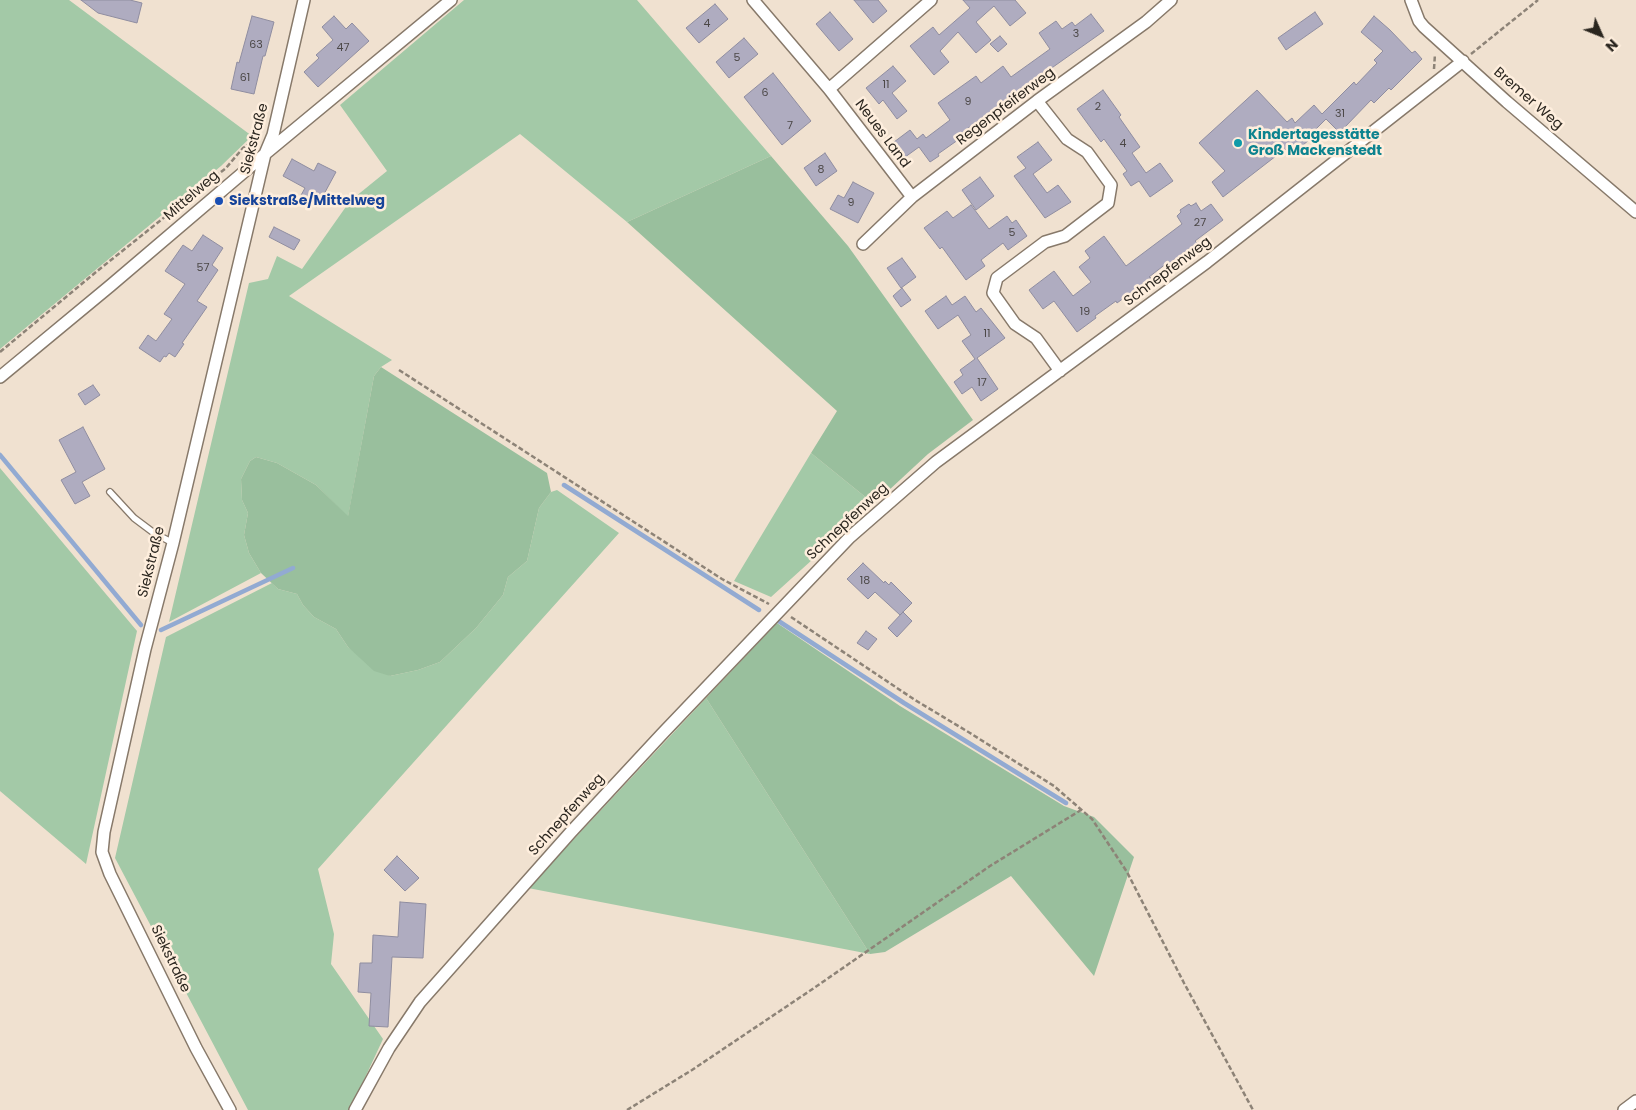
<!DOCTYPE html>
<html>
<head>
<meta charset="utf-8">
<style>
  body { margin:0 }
  #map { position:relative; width:1636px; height:1110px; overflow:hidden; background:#f0e1d0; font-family:Poppins,sans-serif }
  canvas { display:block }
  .north { position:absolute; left:1576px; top:10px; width:50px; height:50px; -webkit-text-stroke:4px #feeedd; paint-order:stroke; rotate:134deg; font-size:14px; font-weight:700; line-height:20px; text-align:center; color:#2b261f }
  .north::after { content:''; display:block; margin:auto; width:18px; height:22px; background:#2b261f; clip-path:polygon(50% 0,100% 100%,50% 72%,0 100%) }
</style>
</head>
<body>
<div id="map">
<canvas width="1636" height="1110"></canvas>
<div class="north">N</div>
</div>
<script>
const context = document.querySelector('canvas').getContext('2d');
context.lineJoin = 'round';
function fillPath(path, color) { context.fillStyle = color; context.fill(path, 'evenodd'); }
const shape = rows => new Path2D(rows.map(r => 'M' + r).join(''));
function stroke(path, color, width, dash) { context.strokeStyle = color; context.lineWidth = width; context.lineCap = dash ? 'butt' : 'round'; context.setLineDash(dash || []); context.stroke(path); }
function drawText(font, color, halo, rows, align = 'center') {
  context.font = font + ' Poppins,sans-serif'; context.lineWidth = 5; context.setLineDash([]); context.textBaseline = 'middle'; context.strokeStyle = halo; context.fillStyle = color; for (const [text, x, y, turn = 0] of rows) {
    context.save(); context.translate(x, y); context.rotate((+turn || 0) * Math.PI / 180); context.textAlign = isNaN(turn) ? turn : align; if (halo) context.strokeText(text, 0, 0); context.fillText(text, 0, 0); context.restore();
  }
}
const green = shape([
  [0,0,69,0,252,136,221,166,0,349],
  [464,0,637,0,771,156,627,222,520,134,289,296,392,360,381,367,374,376,348,517,316,485,277,463,256,457,250,461,241,479,242,500,248,513,244,535,249,553,261,573,169,622,249,283,268,279,277,256,302,269,350,201,387,171,340,105],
  [811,453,874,504,771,597,734,581],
  [0,468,137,631,86,864,0,791],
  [557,490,619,533,318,869,334,934,331,964,383,1039,350,1110,248,1110,115,858,166,637,272,583,278,589,297,594,303,605,314,617,336,629,348,647,390,676,418,670,440,662,476,628,503,595,508,577,527,561,539,508,551,492],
  [706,698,870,954,528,888]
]);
const forest = shape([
  [771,156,848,246,973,420,928,454,874,504,811,453,837,411,627,222],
  [381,367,547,473,551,492,539,508,527,561,508,577,503,595,476,628,440,662,418,670,390,676,374,671,348,647,336,629,314,617,303,605,297,594,278,589,261,573,249,553,244,535,248,513,242,500,241,479,250,461,256,457,277,463,316,485,348,516,374,376],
  [777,623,900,706,1064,806,1094,817,1134,857,1094,976,1011,876,885,952,870,954,706,698]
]);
const stream = shape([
  [0,455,141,625],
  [564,485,759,610],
  [777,620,904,703,1066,803],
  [161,630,293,568]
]);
const building = shape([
  [81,0,130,0,142,3,137,23,98,13,81,0],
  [854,0,878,0,887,11,873,23,854,0],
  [963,0,1015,0,1026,13,1010,26,994,6,976,22,991,40,976,53,958,32,940,51,949,62,934,75,910,46,933,27,939,35,970,8,963,0],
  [715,4,728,19,699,43,686,28,715,4],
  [830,12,853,39,839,51,816,24,830,12],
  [1315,12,1323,24,1286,50,1278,38,1315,12],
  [1091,14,1104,31,1029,84,1030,86,1015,97,1013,94,963,132,965,135,938,154,939,156,930,162,919,147,901,160,890,145,910,130,917,139,923,134,926,138,950,120,938,103,976,76,981,83,1003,66,1011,77,1050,49,1039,33,1056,21,1062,29,1072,22,1075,26,1091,14],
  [252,16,274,22,265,56,263,56,254,94,231,89,237,62,239,63,252,16],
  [334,16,346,29,352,23,369,41,318,87,304,72,319,58,316,55,333,40,322,27,334,16],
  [1374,16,1390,30,1412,53,1415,51,1422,59,1391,90,1389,88,1374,103,1371,100,1344,128,1338,131,1326,119,1307,138,1309,140,1291,155,1285,149,1223,197,1212,182,1225,171,1199,143,1257,90,1287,122,1292,118,1295,123,1314,105,1322,114,1354,82,1356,85,1377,63,1374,60,1383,51,1361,32,1374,16],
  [1000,36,1007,44,998,52,990,44,1000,36],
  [744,38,758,54,729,78,716,62,744,38],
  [893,66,906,81,892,93,907,111,897,119,883,100,879,104,866,88,893,66],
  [773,73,811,121,782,145,744,97,773,73],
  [1103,90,1121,115,1119,117,1140,147,1132,153,1146,173,1160,163,1173,181,1150,197,1139,181,1131,186,1123,174,1127,171,1104,139,1101,142,1077,109,1103,90],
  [1038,142,1052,160,1033,174,1047,193,1058,185,1071,202,1045,218,1014,176,1026,168,1017,157,1038,142],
  [825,153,837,171,816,186,804,168,825,153],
  [292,159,314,171,318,163,336,172,317,207,300,197,305,188,283,176,292,159],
  [980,177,994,196,976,210,962,190,980,177],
  [853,182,874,193,858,223,830,209,838,195,844,198,853,182],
  [1196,203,1201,211,1211,204,1223,220,1195,241,1197,243,1168,264,1167,263,1149,277,1151,278,1117,303,1116,301,1095,316,1096,318,1077,332,1054,301,1043,309,1029,290,1054,271,1073,296,1091,282,1079,267,1090,258,1085,251,1104,236,1126,266,1182,224,1177,216,1181,212,1180,210,1189,204,1191,206,1196,203],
  [971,205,989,229,1007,216,1012,223,1016,220,1027,236,1008,250,1003,243,981,260,985,266,966,280,942,247,940,249,924,228,947,211,953,218,971,205],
  [274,227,300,240,294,250,269,237,274,227],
  [203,235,223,248,212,265,218,270,197,301,207,307,182,343,184,344,175,357,169,353,166,357,164,356,160,362,139,348,148,335,156,341,172,319,164,314,185,284,165,271,183,245,192,251,203,235],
  [902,258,916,277,901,288,887,268,902,258],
  [902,288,911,300,901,307,893,296,902,288],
  [946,296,952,305,965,296,976,312,981,308,1005,338,977,358,998,389,981,401,972,387,962,394,954,382,963,375,960,370,975,359,962,341,971,335,958,315,938,329,925,311,946,296],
  [93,385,100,395,85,405,78,394,93,385],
  [83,427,105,469,82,482,90,496,75,504,61,480,76,472,59,440,83,427],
  [863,563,884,583,885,581,889,585,891,582,912,603,900,615,875,592,868,599,847,579,863,563],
  [903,612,912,621,897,637,888,628,903,612],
  [866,631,877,639,868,650,857,643,866,631],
  [397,856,419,878,405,891,384,870,397,856],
  [400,902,426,904,423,958,392,957,388,1027,369,1026,371,993,358,992,360,963,372,963,373,935,398,937,400,902]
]);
const path = shape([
  [1471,54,1538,0],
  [1434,69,1435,54],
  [0,352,96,272,226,168,243,148,258,138],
  [399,370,722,579,769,604],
  [791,617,915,700,970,733,1054,786,1092,819,1127,872,1184,983,1253,1110],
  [627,1110,692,1070,814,988,990,866,1081,810]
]);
const lane = shape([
  [110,492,134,518,154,533,173,543]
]);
const street = shape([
  [753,0,829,89,912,197],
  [1411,0,1419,21,1424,27,1507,102,1636,212],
  [829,89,931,0],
  [1037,101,1067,139,1087,152,1111,185,1108,203,1065,236,1045,242,997,278,993,293,1015,324,1036,338,1060,371],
  [863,244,912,197,1037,101,1146,22,1171,0],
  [0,377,110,286,265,154,451,0],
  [230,1110,196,1048,110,874,102,852,104,832,145,649,173,543,265,154,273,135,304,0],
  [355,1110,389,1048,420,1002,571,832,662,734,850,537,936,462,1207,262,1463,61],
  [1624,1110,1636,1101]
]);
const markers = [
  [1238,143,5,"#0f9aa8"],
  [219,201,5,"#1a4fb4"]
];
const numberNames = [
  ["4",707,24],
  ["3",1076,34],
  ["63",256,45],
  ["47",343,48],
  ["5",737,58],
  ["61",245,78],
  ["11",886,85],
  ["6",765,93],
  ["9",968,102],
  ["2",1098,107],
  ["31",1340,114],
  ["7",790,126],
  ["4",1123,144],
  ["8",821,170],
  ["9",851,203],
  ["27",1200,223],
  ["5",1012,233],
  ["57",203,268],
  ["19",1085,312],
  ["11",987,334],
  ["17",982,383],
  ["18",865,581]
];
const streetNames = [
  ["Bremer Weg",1528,99,41],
  ["Regenpfeiferweg",1006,107,-37],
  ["Neues Land",882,134,53],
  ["Siekstraße",255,139,-75],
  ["Mittelweg",192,196,-41],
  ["Schnepfenweg",1168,272,-37],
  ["Schnepfenweg",848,522,-43],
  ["Siekstraße",152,562,-76],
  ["Schnepfenweg",567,815,-48],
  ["Siekstraße",170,959,64]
];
const cultureNames = [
  ["Kindertagesstätte",1248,135],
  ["Groß Mackenstedt",1248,151]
];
const transitNames = [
  ["Siekstraße/Mittelweg",229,201]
];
fillPath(green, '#a3c9a7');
fillPath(forest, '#99bf9d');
stroke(stream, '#92aad2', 4.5);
fillPath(building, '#afacc0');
stroke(building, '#8f8da0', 1);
stroke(lane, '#87796a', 8);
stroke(street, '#87796a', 14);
stroke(path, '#8d8377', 2.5, [5, 2.5]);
stroke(lane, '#fff', 5.5);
stroke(street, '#fff', 11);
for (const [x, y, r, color] of markers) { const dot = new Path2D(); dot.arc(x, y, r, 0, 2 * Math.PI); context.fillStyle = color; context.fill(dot); stroke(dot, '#feeedd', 2); }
drawText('11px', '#4c4847', null, numberNames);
drawText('14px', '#2b261f', '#feeedd', streetNames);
drawText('bold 14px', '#0d838f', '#feeedd', cultureNames, 'left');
drawText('bold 14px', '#164399', '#feeedd', transitNames, 'left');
</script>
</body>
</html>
